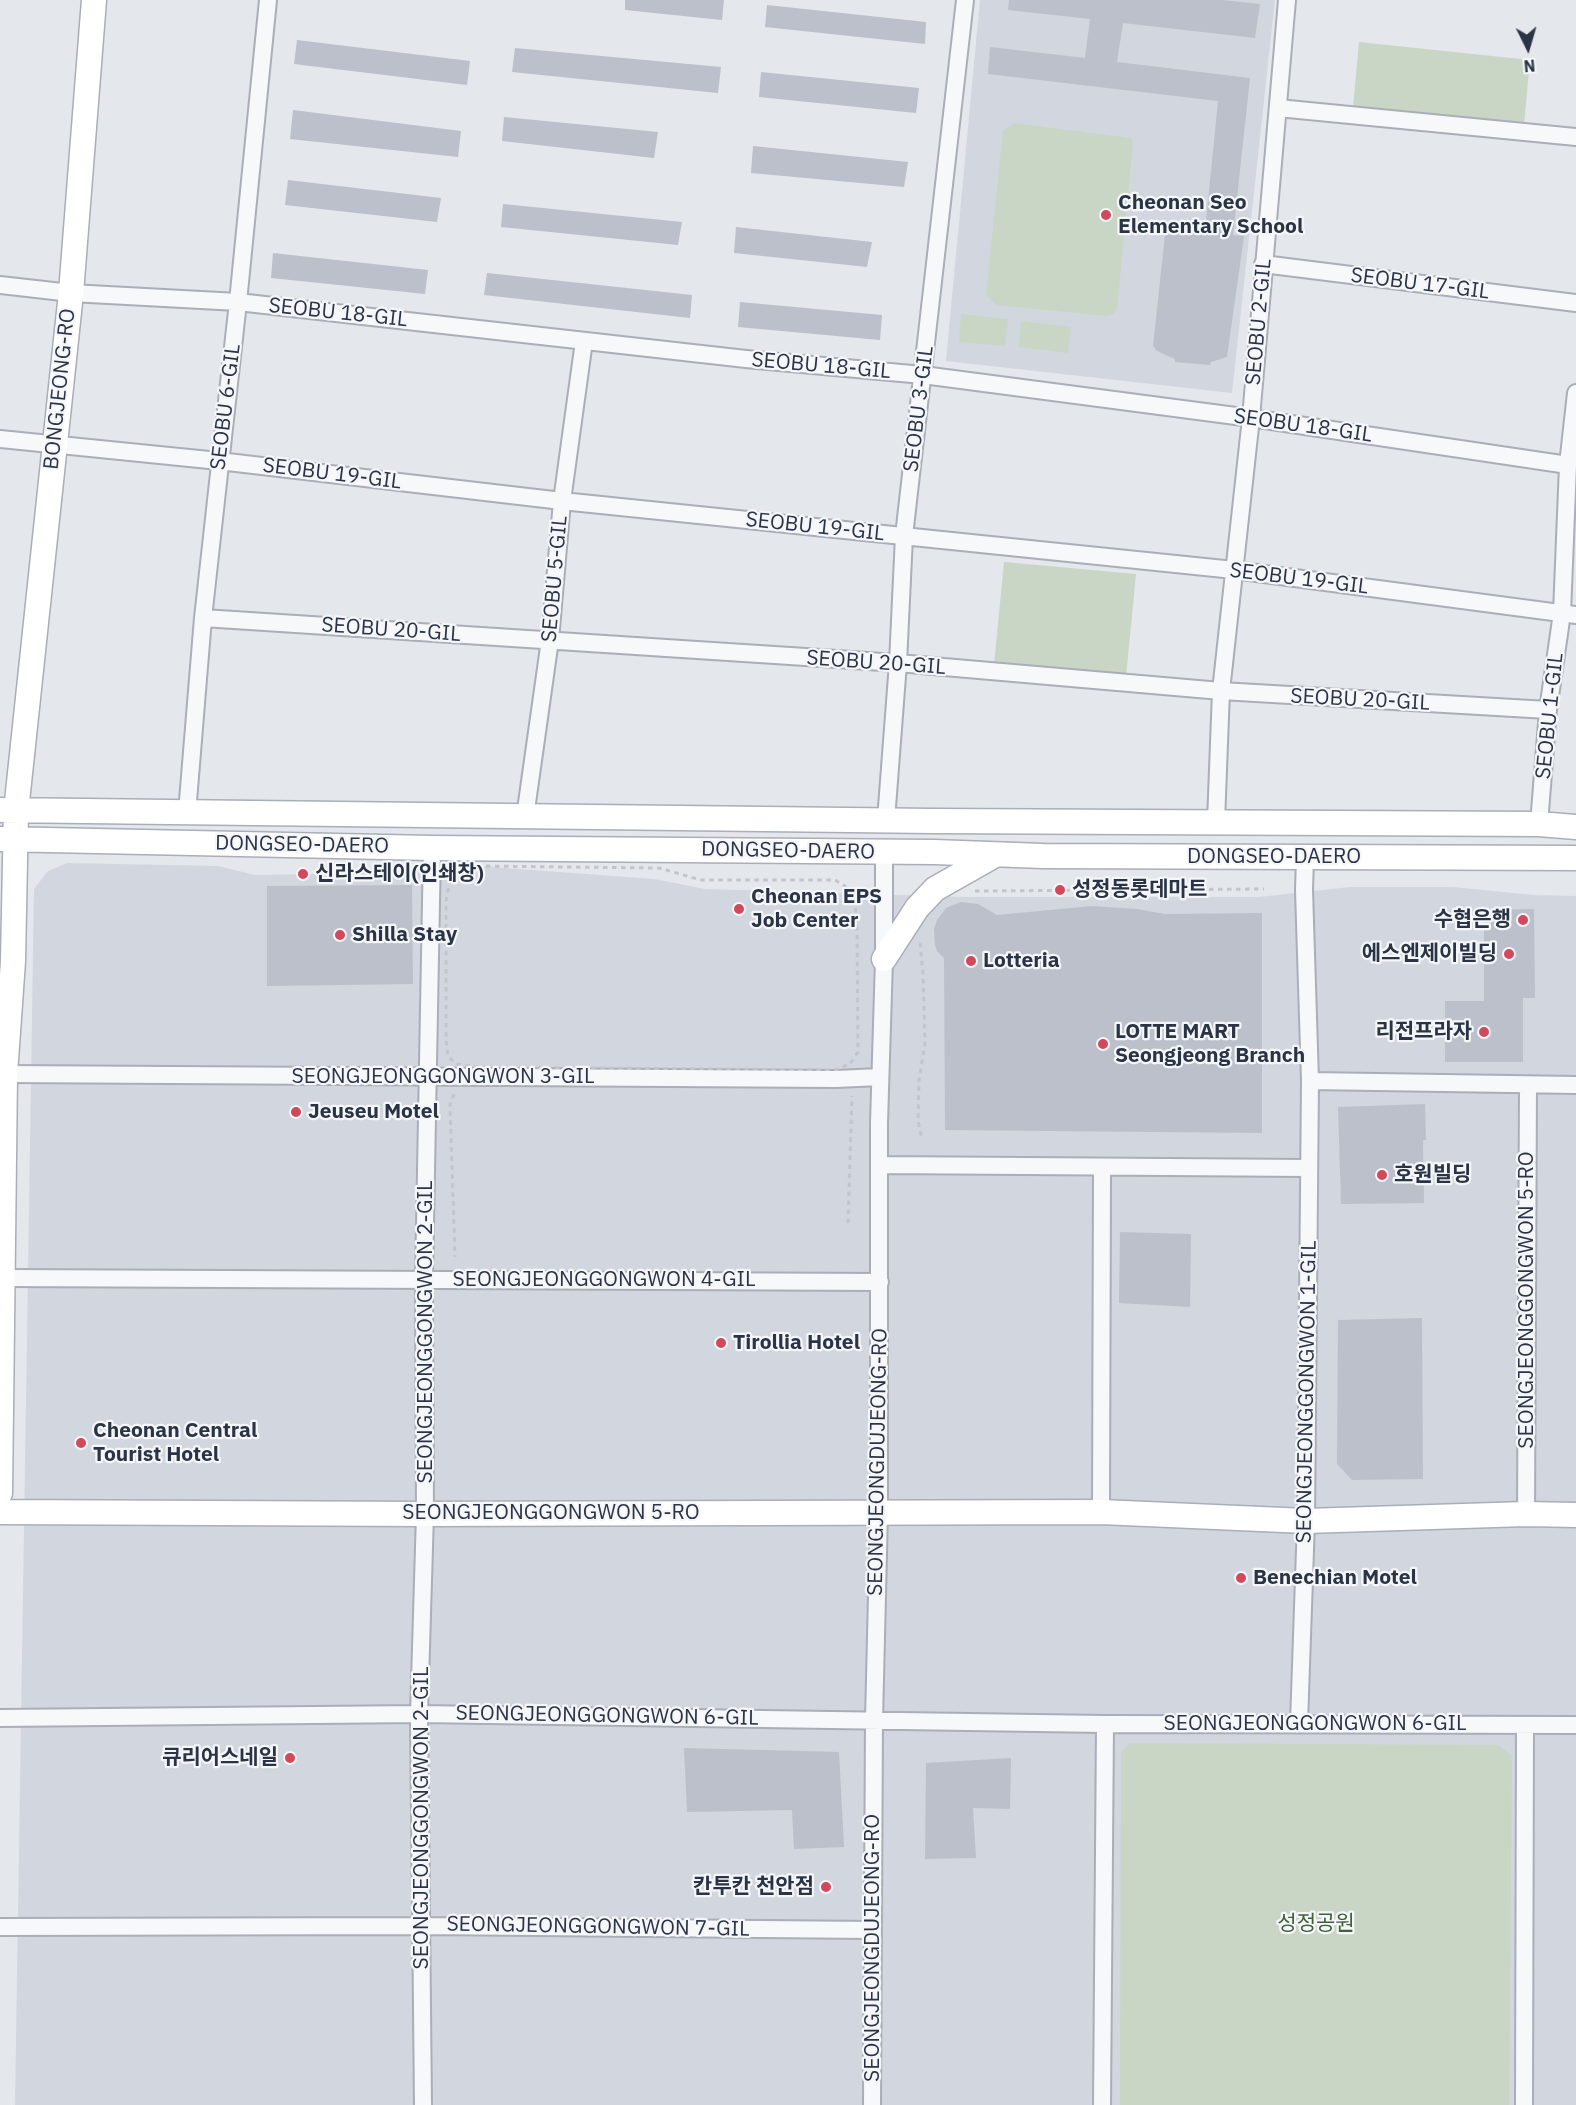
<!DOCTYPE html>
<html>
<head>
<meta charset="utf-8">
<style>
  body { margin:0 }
  #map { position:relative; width:1576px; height:2105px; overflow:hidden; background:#e4e7ec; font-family:"IBM Plex Sans",sans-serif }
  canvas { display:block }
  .north { position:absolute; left:1498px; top:18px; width:60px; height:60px; -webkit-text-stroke:4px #f4f6f9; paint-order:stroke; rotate:175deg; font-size:16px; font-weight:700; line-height:24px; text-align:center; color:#2b3445 }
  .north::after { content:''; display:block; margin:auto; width:21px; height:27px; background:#2b3445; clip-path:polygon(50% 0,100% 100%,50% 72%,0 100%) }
</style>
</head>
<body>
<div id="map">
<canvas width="1576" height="2105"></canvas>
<div class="north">N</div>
</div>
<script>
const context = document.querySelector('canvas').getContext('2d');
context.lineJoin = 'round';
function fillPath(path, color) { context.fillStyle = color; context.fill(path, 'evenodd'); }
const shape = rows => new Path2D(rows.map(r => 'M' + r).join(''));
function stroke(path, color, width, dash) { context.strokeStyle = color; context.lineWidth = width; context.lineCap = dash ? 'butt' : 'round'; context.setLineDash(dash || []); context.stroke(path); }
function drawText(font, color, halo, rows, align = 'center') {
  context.font = font + ' "IBM Plex Sans","Noto Sans KR",sans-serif'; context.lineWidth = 4.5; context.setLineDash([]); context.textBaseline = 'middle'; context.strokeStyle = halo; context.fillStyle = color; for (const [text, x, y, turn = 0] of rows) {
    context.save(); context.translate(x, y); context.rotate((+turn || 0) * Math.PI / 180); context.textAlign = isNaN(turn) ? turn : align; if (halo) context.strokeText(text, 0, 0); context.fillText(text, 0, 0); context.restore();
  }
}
const built = shape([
  [980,0,1275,0,1232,393,946,361],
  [67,863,218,866,255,875,319,874,342,869,477,866,654,879,705,889,964,897,1259,897,1350,887,1453,887,1533,895,1576,896,1576,2105,15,2105,34,889,48,871]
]);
const green = shape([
  [1359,42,1530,60,1524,125,1353,108],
  [1014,123,1131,138,1133,143,1117,309,1113,314,1107,316,996,305,986,295,1003,131],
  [961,314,1008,319,1005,346,959,342],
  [1021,321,1071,327,1068,353,1019,347],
  [1004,562,1136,574,1126,677,994,665],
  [1129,1743,1499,1745,1512,1756,1509,2105,1120,2105,1121,1753]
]);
const building = shape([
  [625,0,724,0,722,20,625,10],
  [1009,0,1223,0,1260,4,1255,38,1123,23,1117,62,1250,78,1233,235,1244,236,1227,357,1211,362,1210,365,1175,362,1175,359,1157,351,1153,346,1166,225,1205,231,1218,101,988,74,990,47,1085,58,1090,19,1008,10],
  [767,5,926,22,925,44,765,27],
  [297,40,470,61,467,85,294,64],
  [515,48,721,67,718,93,512,72],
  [761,72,919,88,916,113,759,97],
  [293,110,461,131,458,157,290,139],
  [504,117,658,132,654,158,502,141],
  [753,146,908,162,904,187,751,173],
  [288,180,441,198,437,222,285,205],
  [503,204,682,222,678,245,501,227],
  [736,227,872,242,867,267,734,253],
  [273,253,428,270,425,294,271,278],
  [487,273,692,295,690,318,484,295],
  [740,302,882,315,880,340,738,327],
  [412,885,413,984,267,986,267,886],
  [961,902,978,904,997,915,1092,906,1137,909,1165,914,1262,913,1262,1133,945,1130,944,958,937,951,935,945,934,929,937,920,946,908],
  [1534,909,1535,998,1523,998,1523,1062,1445,1062,1445,1001,1484,1001,1484,910],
  [1425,1104,1426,1140,1423,1140,1424,1203,1341,1204,1338,1107],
  [1120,1232,1191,1234,1190,1307,1119,1303],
  [1422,1318,1423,1479,1352,1480,1337,1464,1338,1320],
  [684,1748,839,1752,844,1847,794,1849,792,1810,687,1812],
  [1011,1758,1010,1809,973,1808,976,1858,925,1859,926,1763]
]);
const path = shape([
  [477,866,659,868,701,880,835,880,845,886,855,903,857,926,858,1052,850,1064,835,1070,477,1067,456,1064,448,1056,446,1041,446,901,450,879,455,872,477,866],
  [975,891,1264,889],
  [920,943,923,974,925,1043,919,1081,918,1120,922,1140],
  [454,1094,450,1105,455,1257],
  [848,1223,852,1096]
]);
const street = shape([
  [1278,108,1576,137],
  [1263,264,1576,303],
  [0,285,71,293,238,302,746,359,923,375,1251,418,1568,465],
  [0,439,219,461,562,501,1234,570,1576,615],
  [203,618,898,663,1221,691,1548,710],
  [187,813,203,618,238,302,268,0],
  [525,817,550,640,562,501,584,341],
  [886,820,898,663,904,536,965,0],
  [1216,822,1221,691,1251,418,1287,0],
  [1539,824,1548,710,1562,613,1568,465,1576,393],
  [5,1074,836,1079,880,1077],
  [1310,1081,1576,1085],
  [880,1165,1309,1168],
  [4,1278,880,1282],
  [1101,1512,1102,1168],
  [1526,1514,1528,1085],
  [0,1718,419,1714,1105,1724,1576,1725],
  [1299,1723,1306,1521,1310,1081,1304,890,1305,858],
  [0,1927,422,1926,872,1930],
  [423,2105,419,1714,425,1514,424,1279,432,848],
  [872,2105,874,1720,879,1512,879,1123,884,959,884,852],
  [1102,2105,1105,1724],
  [1524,2105,1525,1725]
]);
const secondary = shape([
  [0,810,933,821,1539,824,1576,827],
  [0,839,432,848,934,852,1043,856,1576,858],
  [884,959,917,908,935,889,995,855],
  [0,1493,5,1074,13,961,16,811,71,293,94,0],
  [0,1512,425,1514,1101,1512,1306,1521,1526,1514,1576,1515]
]);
const markers = [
  [1106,215,6,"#d1495b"],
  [303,874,6,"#d1495b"],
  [1060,890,6,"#d1495b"],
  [739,909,6,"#d1495b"],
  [1523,920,6,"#d1495b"],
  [340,935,6,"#d1495b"],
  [1509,954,6,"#d1495b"],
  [971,961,6,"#d1495b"],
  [1484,1032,6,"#d1495b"],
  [1103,1044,6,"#d1495b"],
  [296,1112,6,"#d1495b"],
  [1382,1175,6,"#d1495b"],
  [721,1343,6,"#d1495b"],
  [81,1443,6,"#d1495b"],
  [1241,1578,6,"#d1495b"],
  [290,1758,6,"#d1495b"],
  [826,1887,6,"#d1495b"]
];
const poiNames = [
  ["Cheonan Seo",1118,203],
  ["Elementary School",1118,227],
  ["신라스테이(인쇄창)",315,874],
  ["성정동롯데마트",1072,890],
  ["Cheonan EPS",751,897],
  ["Job Center",751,921],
  ["수협은행",1511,920,"right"],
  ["Shilla Stay",352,935],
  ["에스엔제이빌딩",1497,954,"right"],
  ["Lotteria",983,961],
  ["LOTTE MART",1115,1032],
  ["Seongjeong Branch",1115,1056],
  ["리전프라자",1472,1032,"right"],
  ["Jeuseu Motel",308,1112],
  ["호원빌딩",1394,1175],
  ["Tirollia Hotel",733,1343],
  ["Cheonan Central",93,1431],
  ["Tourist Hotel",93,1455],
  ["Benechian Motel",1253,1578],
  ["큐리어스네일",278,1758,"right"],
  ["칸투칸 천안점",814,1887,"right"]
];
const streetNames = [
  ["SEOBU 17-GIL",1420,284,7],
  ["SEOBU 18-GIL",338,313,6],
  ["SEOBU 2-GIL",1259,322,-85],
  ["SEOBU 18-GIL",821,366,5],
  ["BONGJEONG-RO",60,389,-84],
  ["SEOBU 6-GIL",226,407,-83],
  ["SEOBU 3-GIL",919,409,-83],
  ["SEOBU 18-GIL",1303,426,8],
  ["SEOBU 19-GIL",332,474,7],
  ["SEOBU 19-GIL",815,527,6],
  ["SEOBU 5-GIL",555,579,-85],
  ["SEOBU 19-GIL",1299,579,7],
  ["SEOBU 20-GIL",391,630,4],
  ["SEOBU 20-GIL",876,663,4],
  ["SEOBU 20-GIL",1360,700,3],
  ["SEOBU 1-GIL",1550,716,-84],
  ["DONGSEO-DAERO",302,845,1],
  ["DONGSEO-DAERO",788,851,1],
  ["DONGSEO-DAERO",1274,857],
  ["SEONGJEONGGONGWON 3-GIL",443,1077],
  ["SEONGJEONGGONGWON 4-GIL",604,1280],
  ["SEONGJEONGGONGWON 5-RO",1527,1300,-90],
  ["SEONGJEONGGONGWON 2-GIL",426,1332,-90],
  ["SEONGJEONGGONGWON 1-GIL",1307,1392,-89],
  ["SEONGJEONGDUJEONG-RO",878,1462,-89],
  ["SEONGJEONGGONGWON 5-RO",551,1513],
  ["SEONGJEONGGONGWON 6-GIL",607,1716,1],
  ["SEONGJEONGGONGWON 6-GIL",1315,1724],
  ["SEONGJEONGGONGWON 2-GIL",422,1818,-90],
  ["SEONGJEONGGONGWON 7-GIL",598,1927,1],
  ["SEONGJEONGDUJEONG-RO",873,1948,-90]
];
const parkNames = [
  ["성정공원",1316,1924]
];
fillPath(built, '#d2d6de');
fillPath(green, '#c9d6c5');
fillPath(building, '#bbc0ca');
stroke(street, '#a9aeb7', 20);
stroke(secondary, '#a9aeb7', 27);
stroke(path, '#c2c5cb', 3, [4.5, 4.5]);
stroke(street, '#f7f8fa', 16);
stroke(secondary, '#fff', 24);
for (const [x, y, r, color] of markers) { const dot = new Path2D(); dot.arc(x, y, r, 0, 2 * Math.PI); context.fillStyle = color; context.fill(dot); stroke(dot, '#f4f6f9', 2); }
drawText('bold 21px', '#2b3445', '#f4f6f9', poiNames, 'left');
drawText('21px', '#2b3445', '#f4f6f9', streetNames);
drawText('21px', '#3f6138', '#f4f6f9', parkNames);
</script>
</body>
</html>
